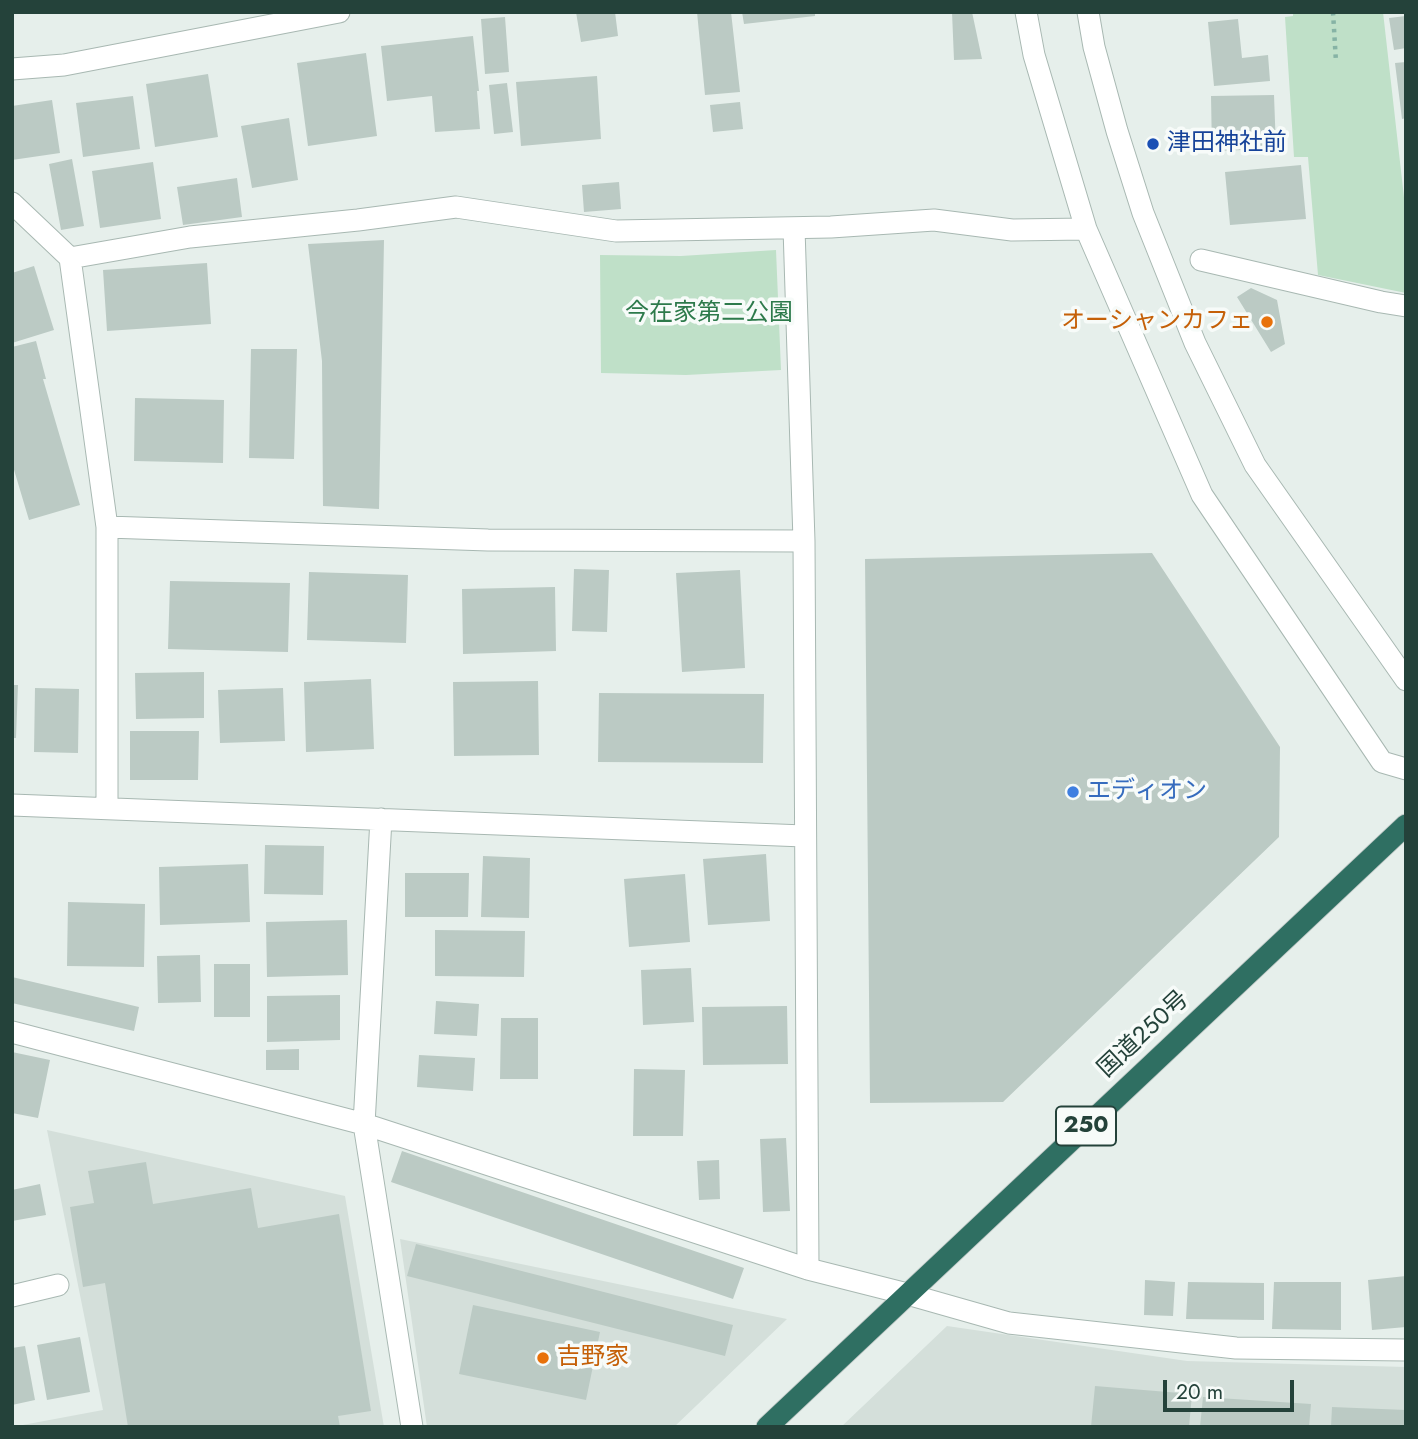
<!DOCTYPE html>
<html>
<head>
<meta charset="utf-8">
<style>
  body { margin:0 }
  #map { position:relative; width:1418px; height:1439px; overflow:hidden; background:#e6efeb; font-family:Jost,sans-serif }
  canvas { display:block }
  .frame { position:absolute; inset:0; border:14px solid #24423a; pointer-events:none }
  .scale { position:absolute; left:1163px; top:1380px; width:131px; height:32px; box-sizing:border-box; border:4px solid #24423a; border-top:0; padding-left:9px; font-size:21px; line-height:24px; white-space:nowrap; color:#24423a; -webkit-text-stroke:5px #f7fbf9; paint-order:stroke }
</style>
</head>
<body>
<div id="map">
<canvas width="1418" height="1439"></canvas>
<div class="frame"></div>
<div class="scale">20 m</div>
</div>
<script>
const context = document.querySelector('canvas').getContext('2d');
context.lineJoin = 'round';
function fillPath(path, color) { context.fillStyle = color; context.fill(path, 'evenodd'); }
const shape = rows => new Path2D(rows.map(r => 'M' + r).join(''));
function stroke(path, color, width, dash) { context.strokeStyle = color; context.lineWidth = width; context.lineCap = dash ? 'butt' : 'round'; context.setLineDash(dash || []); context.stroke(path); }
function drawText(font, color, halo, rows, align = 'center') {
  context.font = font + ' Jost,"Noto Sans JP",sans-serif'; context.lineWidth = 7; context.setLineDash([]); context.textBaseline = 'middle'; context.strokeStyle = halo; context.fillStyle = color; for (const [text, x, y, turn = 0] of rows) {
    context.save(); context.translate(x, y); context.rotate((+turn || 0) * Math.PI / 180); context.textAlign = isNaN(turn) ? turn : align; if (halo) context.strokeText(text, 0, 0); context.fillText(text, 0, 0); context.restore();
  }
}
const built = shape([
  [47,1130,345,1196,384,1427,12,1427,103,1410],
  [400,1239,787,1319,674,1427,427,1427],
  [947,1326,1187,1361,1406,1367,1406,1427,841,1427]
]);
const green = shape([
  [1293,12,1383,12,1406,215,1406,293,1318,275,1308,157,1294,157,1285,17,1293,16],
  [776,250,781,370,686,375,601,373,600,255,681,256]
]);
const building = shape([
  [576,12,615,12,618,36,581,42],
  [697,12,731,12,740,92,705,95],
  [742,12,815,12,815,16,744,24],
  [952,12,972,12,982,59,954,60],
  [1406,16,1406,48,1394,50,1389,18],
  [505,17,509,72,485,74,481,19],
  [1238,19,1242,58,1268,55,1270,81,1214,86,1208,22],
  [473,36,479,91,477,91,480,129,435,132,432,96,387,101,381,46],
  [366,53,377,136,308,146,297,63],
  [1406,62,1406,118,1402,119,1395,63],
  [208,74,218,137,155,147,146,84],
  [597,76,601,139,521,146,516,82],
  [507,83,513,132,494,134,489,85],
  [1274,95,1276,149,1212,151,1211,96],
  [133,96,140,149,83,157,76,103],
  [52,100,60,153,12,160,12,106],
  [740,102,743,129,713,132,710,105],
  [289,118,298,180,252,188,241,126],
  [72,159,84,226,61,230,49,164],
  [153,162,161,219,100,228,92,171],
  [1301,165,1306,219,1230,225,1225,172],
  [237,178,242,217,183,225,177,187],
  [619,182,621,209,584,212,582,185],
  [384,240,379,509,323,506,322,361,308,244],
  [207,263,211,324,107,331,103,270],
  [34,266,54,330,12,343,12,273],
  [1251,288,1277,300,1285,344,1271,352,1237,297],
  [36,341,46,379,43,379,80,505,29,520,12,463,12,347],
  [251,349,297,349,294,459,249,458],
  [135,398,224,400,223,463,134,461],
  [1152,553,1280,747,1279,837,1003,1102,870,1103,865,559],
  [574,569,609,570,607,632,572,631],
  [740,570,745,668,682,672,676,573],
  [309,572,408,575,406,643,307,640],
  [170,581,290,583,288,652,168,649],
  [555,587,556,651,463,654,462,589],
  [204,672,204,718,136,719,135,673],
  [371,679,374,749,306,752,304,682],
  [538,681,539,755,454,756,453,682],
  [12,685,18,685,16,738,12,738],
  [35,688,79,689,78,753,34,752],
  [283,688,285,741,220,743,218,690],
  [599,693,764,694,763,763,598,762],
  [130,731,199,731,198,780,130,780],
  [265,845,324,846,323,895,264,894],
  [766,854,770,921,708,925,703,859],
  [483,856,530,858,529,918,481,917],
  [248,864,250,922,160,925,159,867],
  [405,873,469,873,468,917,405,917],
  [685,874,690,942,629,947,624,879],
  [68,902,145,904,144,967,67,966],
  [347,920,348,975,267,977,266,922],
  [435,930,525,931,524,977,435,976],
  [200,955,201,1002,158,1003,157,956],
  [214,964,250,964,250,1017,214,1017],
  [691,968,694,1022,643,1025,641,970],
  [12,977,139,1007,134,1031,12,1003],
  [340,995,340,1040,267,1042,267,996],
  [436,1001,479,1004,477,1036,434,1034],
  [787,1006,788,1064,703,1065,702,1007],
  [501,1018,538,1018,538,1079,500,1079],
  [299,1049,299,1070,266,1070,266,1050],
  [12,1052,50,1060,38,1118,12,1113],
  [419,1055,475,1058,473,1091,417,1087],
  [634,1069,685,1070,683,1136,633,1136],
  [786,1138,790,1211,763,1212,760,1139],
  [402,1151,744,1268,733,1299,391,1182],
  [719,1160,720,1199,699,1200,697,1161],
  [146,1162,153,1204,251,1188,258,1228,339,1214,371,1411,338,1416,340,1427,128,1427,105,1283,83,1287,70,1207,94,1203,88,1171],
  [40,1184,46,1215,12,1221,12,1190],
  [416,1244,733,1325,725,1356,407,1276],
  [1406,1276,1406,1327,1372,1330,1368,1280],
  [1145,1280,1175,1282,1173,1316,1144,1315],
  [1188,1282,1264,1283,1264,1320,1186,1319],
  [1274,1282,1341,1282,1341,1330,1272,1329],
  [473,1305,600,1332,586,1400,459,1374],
  [80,1337,90,1392,47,1400,37,1345],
  [25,1346,35,1400,12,1405,12,1348],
  [1095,1386,1192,1394,1189,1427,1091,1427],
  [1203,1397,1311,1404,1309,1427,1200,1427],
  [1332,1407,1406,1410,1406,1427,1331,1427]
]);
const path = shape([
  [1333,12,1336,62]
]);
const minor = shape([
  [1026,12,1034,55,1086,229,1202,495,1382,762,1406,769],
  [1088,12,1094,47,1117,131,1143,213,1195,343,1255,465,1406,680],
  [12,69,64,65,339,12],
  [12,203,70,258,190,237,358,220,456,207,616,231,831,227,934,220,1012,230,1086,229],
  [794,228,804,541],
  [70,258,107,527],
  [1201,260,1381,302,1406,306],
  [12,805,804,836],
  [107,808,107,527,488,540,804,541,808,1269],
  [381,819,364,1124,412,1427],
  [12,1032,364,1124,808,1269,907,1294,1009,1323,1236,1348,1406,1350],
  [12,1296,58,1285]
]);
const highway = shape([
  [767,1427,1406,825]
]);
const markers = [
  [1153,144,7,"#1a4fb4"],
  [1267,322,7,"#e8710a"],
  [1073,792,7,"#3f7fe0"],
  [543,1358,7,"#e8710a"]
];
const shields = [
  [1086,1126,60]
];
const shieldNames = [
  ["250",1086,1126]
];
const transitNames = [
  ["津田神社前",1167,144]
];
const parkNames = [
  ["今在家第二公園",709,314]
];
const foodNames = [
  ["オーシャンカフェ",1253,322],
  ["吉野家",557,1358,"left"]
];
const shopNames = [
  ["エディオン",1087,792]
];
const streetNames = [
  ["国道250号",1144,1035,-43]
];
fillPath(built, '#d4dfda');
fillPath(green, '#bfe0c8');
fillPath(building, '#bbcac4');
stroke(minor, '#a8b8b2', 23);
stroke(highway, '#c2cac8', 23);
stroke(path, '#86b3a5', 4.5, [3.5, 5]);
stroke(minor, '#fff', 21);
stroke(highway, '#2f6f62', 21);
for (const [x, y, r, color] of markers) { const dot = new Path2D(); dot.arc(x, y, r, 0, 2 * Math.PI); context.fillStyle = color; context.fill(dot); stroke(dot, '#f7fbf9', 2.5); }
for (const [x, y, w] of shields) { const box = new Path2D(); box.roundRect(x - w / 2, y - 19.5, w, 39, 5); context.fillStyle = '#f7fbf9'; context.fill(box); stroke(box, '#24423a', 2); }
drawText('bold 23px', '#24423a', null, shieldNames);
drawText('24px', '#164399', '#f7fbf9', transitNames, 'left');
drawText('24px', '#2d7a4b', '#f7fbf9', parkNames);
drawText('24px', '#c56008', '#f7fbf9', foodNames, 'right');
drawText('24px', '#366cbe', '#f7fbf9', shopNames, 'left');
drawText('24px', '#24423a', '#f7fbf9', streetNames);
</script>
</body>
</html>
